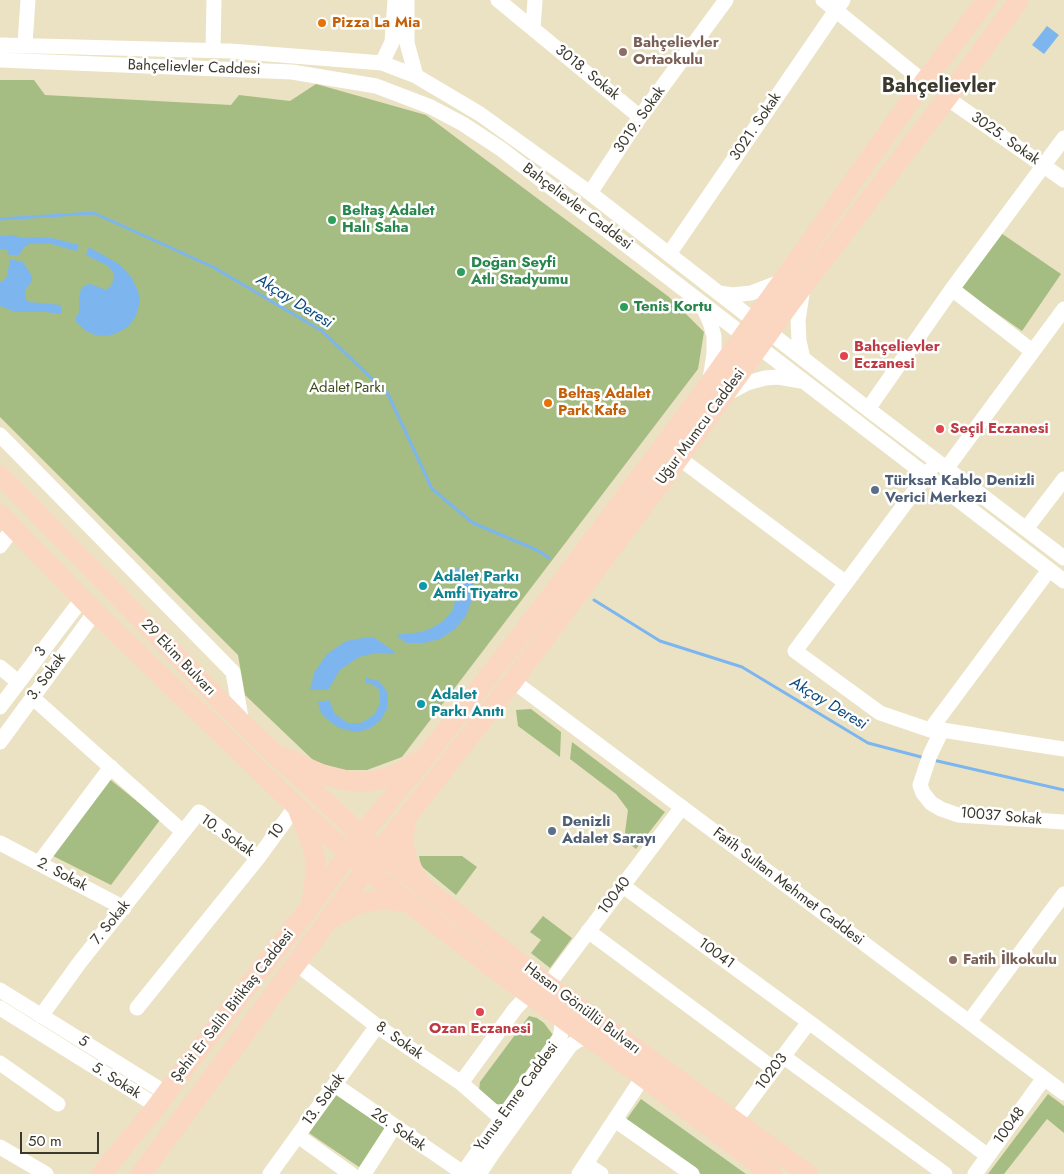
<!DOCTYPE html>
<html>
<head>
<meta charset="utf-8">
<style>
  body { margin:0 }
  #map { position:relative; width:1064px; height:1174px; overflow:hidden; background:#eae2c3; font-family:Jost,sans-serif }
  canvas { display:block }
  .scale { position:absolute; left:20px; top:1132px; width:79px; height:22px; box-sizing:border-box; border:2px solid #3b382c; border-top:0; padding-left:6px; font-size:15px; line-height:18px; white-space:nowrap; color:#3b382c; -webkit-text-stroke:4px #fff; paint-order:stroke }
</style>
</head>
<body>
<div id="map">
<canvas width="1064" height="1174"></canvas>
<div class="scale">50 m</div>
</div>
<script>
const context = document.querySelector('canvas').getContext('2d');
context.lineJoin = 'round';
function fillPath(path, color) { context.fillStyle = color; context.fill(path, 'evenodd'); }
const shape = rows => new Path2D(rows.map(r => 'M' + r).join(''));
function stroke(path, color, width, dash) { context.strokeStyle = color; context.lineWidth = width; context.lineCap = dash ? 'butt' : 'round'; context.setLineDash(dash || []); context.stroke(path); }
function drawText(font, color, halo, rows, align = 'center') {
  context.font = font + ' Jost,sans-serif'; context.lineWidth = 5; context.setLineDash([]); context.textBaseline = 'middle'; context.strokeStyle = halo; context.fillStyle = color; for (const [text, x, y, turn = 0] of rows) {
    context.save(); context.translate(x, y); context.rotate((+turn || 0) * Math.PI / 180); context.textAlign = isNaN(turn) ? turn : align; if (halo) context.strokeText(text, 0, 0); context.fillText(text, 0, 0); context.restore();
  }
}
const green = shape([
  [0,80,34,80,45,95,231,105,239,95,290,101,316,84,426,115,669,297,704,332,698,369,402,757,367,770,338,770,313,760,245,695,238,655,0,417],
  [998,231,1061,274,1022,331,959,287],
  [531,709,561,732,560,757,518,726,516,710],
  [572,742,665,812,636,849,624,840,628,810,616,794,570,759],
  [107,777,160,820,111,885,51,855],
  [419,856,462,856,477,867,456,895,421,866],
  [543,916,572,938,550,968,531,953,541,940,530,932],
  [529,1016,537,1018,544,1023,553,1035,507,1104,495,1104,479,1090,480,1082],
  [335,1094,385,1128,359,1167,309,1133],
  [1048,1094,1064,1106,1064,1133,1047,1119,1004,1174,988,1174],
  [641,1099,746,1174,701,1174,626,1120]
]);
const water = shape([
  [1047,26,1059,35,1044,54,1032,45],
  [12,235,23,238,35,237,52,238,79,245,77,251,51,244,30,244,25,246,19,255,9,255,7,250,0,249,0,236],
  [89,247,119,264,132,278,138,291,140,301,136,316,128,327,115,334,105,336,95,335,86,331,76,322,76,317,79,312,79,298,81,289,85,285,91,284,106,290,111,286,114,279,114,273,108,266,86,255],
  [10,259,23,262,32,276,32,281,26,289,25,299,29,302,61,305,61,314,45,312,15,312,0,306,0,281,3,281,7,276],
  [458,567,474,577,474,594,466,616,455,629,440,639,424,643,406,643,396,635,421,632,432,628,443,621,452,611,458,594,458,581,455,571],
  [369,637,375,638,395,652,393,654,376,653,359,657,340,670,328,690,310,690,314,673,327,654,346,641],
  [366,678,379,681,388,693,387,709,380,721,369,729,356,732,339,728,328,720,321,713,318,702,329,700,335,714,348,723,361,723,374,715,380,704,380,691,374,685,365,683]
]);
const stream = shape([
  [0,219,94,213,213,267,322,331,388,394,432,489,473,523,537,550,549,558],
  [594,600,660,641,742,667,868,743,925,758],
  [933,760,1064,790]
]);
const minor = shape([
  [407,0,407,43,416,76],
  [498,0,640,117],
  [823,0,924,82],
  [533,29,535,0],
  [25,44,28,0],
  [0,45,230,51,382,63,416,76,480,114,590,193,868,409,1064,558],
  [213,50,214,0],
  [0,60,292,72,376,86,431,107,463,124,501,149,1064,581],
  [382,63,392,42,395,0],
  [947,98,1064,180],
  [590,193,640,117,726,0],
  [669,254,843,0],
  [803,288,798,320,799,341,803,359],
  [952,289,1032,351],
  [719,293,732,295,751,293,780,282],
  [702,305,710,322,714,336,714,354,710,379],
  [728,393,747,383,765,378,778,377,801,381],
  [868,409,952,289,1064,138],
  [0,435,233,672,242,723],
  [679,458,846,583],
  [931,469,795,651,880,713,930,730,942,730,1064,749],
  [946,469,1064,309],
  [1026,529,1064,479],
  [0,546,14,527],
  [0,667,18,682],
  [513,681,1064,1093],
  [32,697,183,832,199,812,258,858,137,1008],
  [0,707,82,599],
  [930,730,1049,570],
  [942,730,930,755,920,785,923,793,931,803,941,809,958,815,1064,822],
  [0,742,95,612],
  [0,843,124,908],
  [258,858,296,806],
  [39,863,111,767],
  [623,886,809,1022,988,1156],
  [588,931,774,1069],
  [297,964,377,1026,461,1083,501,1118],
  [548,985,682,807],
  [0,990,166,1093],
  [0,1008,157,1106],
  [41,1016,80,962,183,832],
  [969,1022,1064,894],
  [784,1057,945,1174],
  [0,1063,58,1104],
  [461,1083,515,1009,529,994],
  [335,1085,463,1173],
  [615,1120,692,1174],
  [735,1121,809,1022],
  [298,1136,351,1174],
  [0,1147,46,1174],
  [586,1164,601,1174],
  [270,1174,377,1026],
  [364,1174,394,1127],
  [462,1174,560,1037,562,1027,560,1016],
  [479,1174,495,1150,570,1046,578,1040,588,1037],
  [579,1174,643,1077],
  [975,1174,1044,1078]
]);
const major = shape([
  [0,475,242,723,379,852,548,985,808,1174],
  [0,514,95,612,296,806,366,869,494,969,643,1077,772,1174],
  [286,758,321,774,349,781,362,782,373,781,397,774,416,762],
  [298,810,312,846,315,858,315,879,311,903],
  [407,818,403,839,404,849,407,859,418,880],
  [334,917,358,904,370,901,390,900,408,903],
  [101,1174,157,1106,187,1065,309,908,361,836,431,750,551,596,699,398,924,82,987,0],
  [141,1174,366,869,513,681,679,458,792,301,947,98,1019,0]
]);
const markers = [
  [322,23,5,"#e8710a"],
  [623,52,5,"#8d6e63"],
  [332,220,5,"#2e9e5b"],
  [461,272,5,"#2e9e5b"],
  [624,307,5,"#2e9e5b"],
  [844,356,5,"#e0444e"],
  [548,403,5,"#e8710a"],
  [940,429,5,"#e0444e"],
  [875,490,5,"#5c6f8a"],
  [423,586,5,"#0f9aa8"],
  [421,704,5,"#0f9aa8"],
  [552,831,5,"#5c6f8a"],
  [953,960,5,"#8d6e63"],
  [480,1012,5,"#e0444e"]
];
const foodNames = [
  ["Pizza La Mia",332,23],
  ["Beltaş Adalet",558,394],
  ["Park Kafe",558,411]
];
const educationNames = [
  ["Bahçelievler",633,43],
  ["Ortaokulu",633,60],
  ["Fatih İlkokulu",963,960]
];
const streetNames = [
  ["Bahçelievler Caddesi",194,68,2],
  ["3018. Sokak",587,73,39],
  ["3019. Sokak",640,120,-55],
  ["3021. Sokak",756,127,-56],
  ["3025. Sokak",1005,139,35],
  ["Bahçelievler Caddesi",577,207,37],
  ["Uğur Mumcu Caddesi",701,427,-54],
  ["3",41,652,-53],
  ["29 Ekim Bulvarı",178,658,46],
  ["3. Sokak",47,677,-54],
  ["10037 Sokak",1001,817,5],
  ["10",277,832,-54],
  ["10. Sokak",227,836,35],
  ["2. Sokak",62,875,28],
  ["Fatih Sultan Mehmet Caddesi",788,887,37],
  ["10040",615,896,-53],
  ["7. Sokak",111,923,-51],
  ["10041",716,954,36],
  ["Şehit Er Salih Bitiktaş Caddesi",233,1006,-52],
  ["Hasan Gönüllü Bulvarı",582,1009,37],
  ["8. Sokak",399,1041,35],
  ["5",83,1042,32],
  ["10203",772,1072,-53],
  ["5. Sokak",116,1081,32],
  ["Yunus Emre Caddesi",517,1097,-54],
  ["13. Sokak",324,1100,-54],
  ["10048",1010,1126,-54],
  ["26. Sokak",398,1130,35]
];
const leisureNames = [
  ["Beltaş Adalet",342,211],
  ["Halı Saha",342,228],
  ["Doğan Seyfi",471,263],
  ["Atlı Stadyumu",471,280],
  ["Tenis Kortu",634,307]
];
const healthNames = [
  ["Bahçelievler",854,347],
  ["Eczanesi",854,364],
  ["Seçil Eczanesi",950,429],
  ["Ozan Eczanesi",480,1029,"center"]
];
const parkNames = [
  ["Adalet Parkı",347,388]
];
const serviceNames = [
  ["Türksat Kablo Denizli",885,481],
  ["Verici Merkezi",885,498],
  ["Denizli",562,822],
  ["Adalet Sarayı",562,839]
];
const cultureNames = [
  ["Adalet Parkı",433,577],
  ["Amfi Tiyatro",433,594],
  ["Adalet",431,695],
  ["Parkı Anıtı",431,712]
];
const waterNames = [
  ["Akçay Deresi",294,302,32],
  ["Akçay Deresi",828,704,31]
];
const districtNames = [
  ["Bahçelievler",939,87]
];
fillPath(green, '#a5bd82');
fillPath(water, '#7db6ee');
stroke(stream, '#7db6ee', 3);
stroke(minor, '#fff', 15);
stroke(major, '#fbd7c2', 20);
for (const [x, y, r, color] of markers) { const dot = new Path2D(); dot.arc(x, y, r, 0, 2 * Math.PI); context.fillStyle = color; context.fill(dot); stroke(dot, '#fff', 2); }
drawText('bold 15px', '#c56008', '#fff', foodNames, 'left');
drawText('bold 15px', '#785e54', '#fff', educationNames, 'left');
drawText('15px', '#3b382c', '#fff', streetNames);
drawText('bold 15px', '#27864d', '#fff', leisureNames, 'left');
drawText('bold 15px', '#be3a42', '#fff', healthNames, 'left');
drawText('15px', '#3b4d1a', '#fff', parkNames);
drawText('bold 15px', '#4e5e75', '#fff', serviceNames, 'left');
drawText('bold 15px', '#0d838f', '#fff', cultureNames, 'left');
drawText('italic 16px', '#0c4b7e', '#fff', waterNames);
drawText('bold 20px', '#3b382c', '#fff', districtNames);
</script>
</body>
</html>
